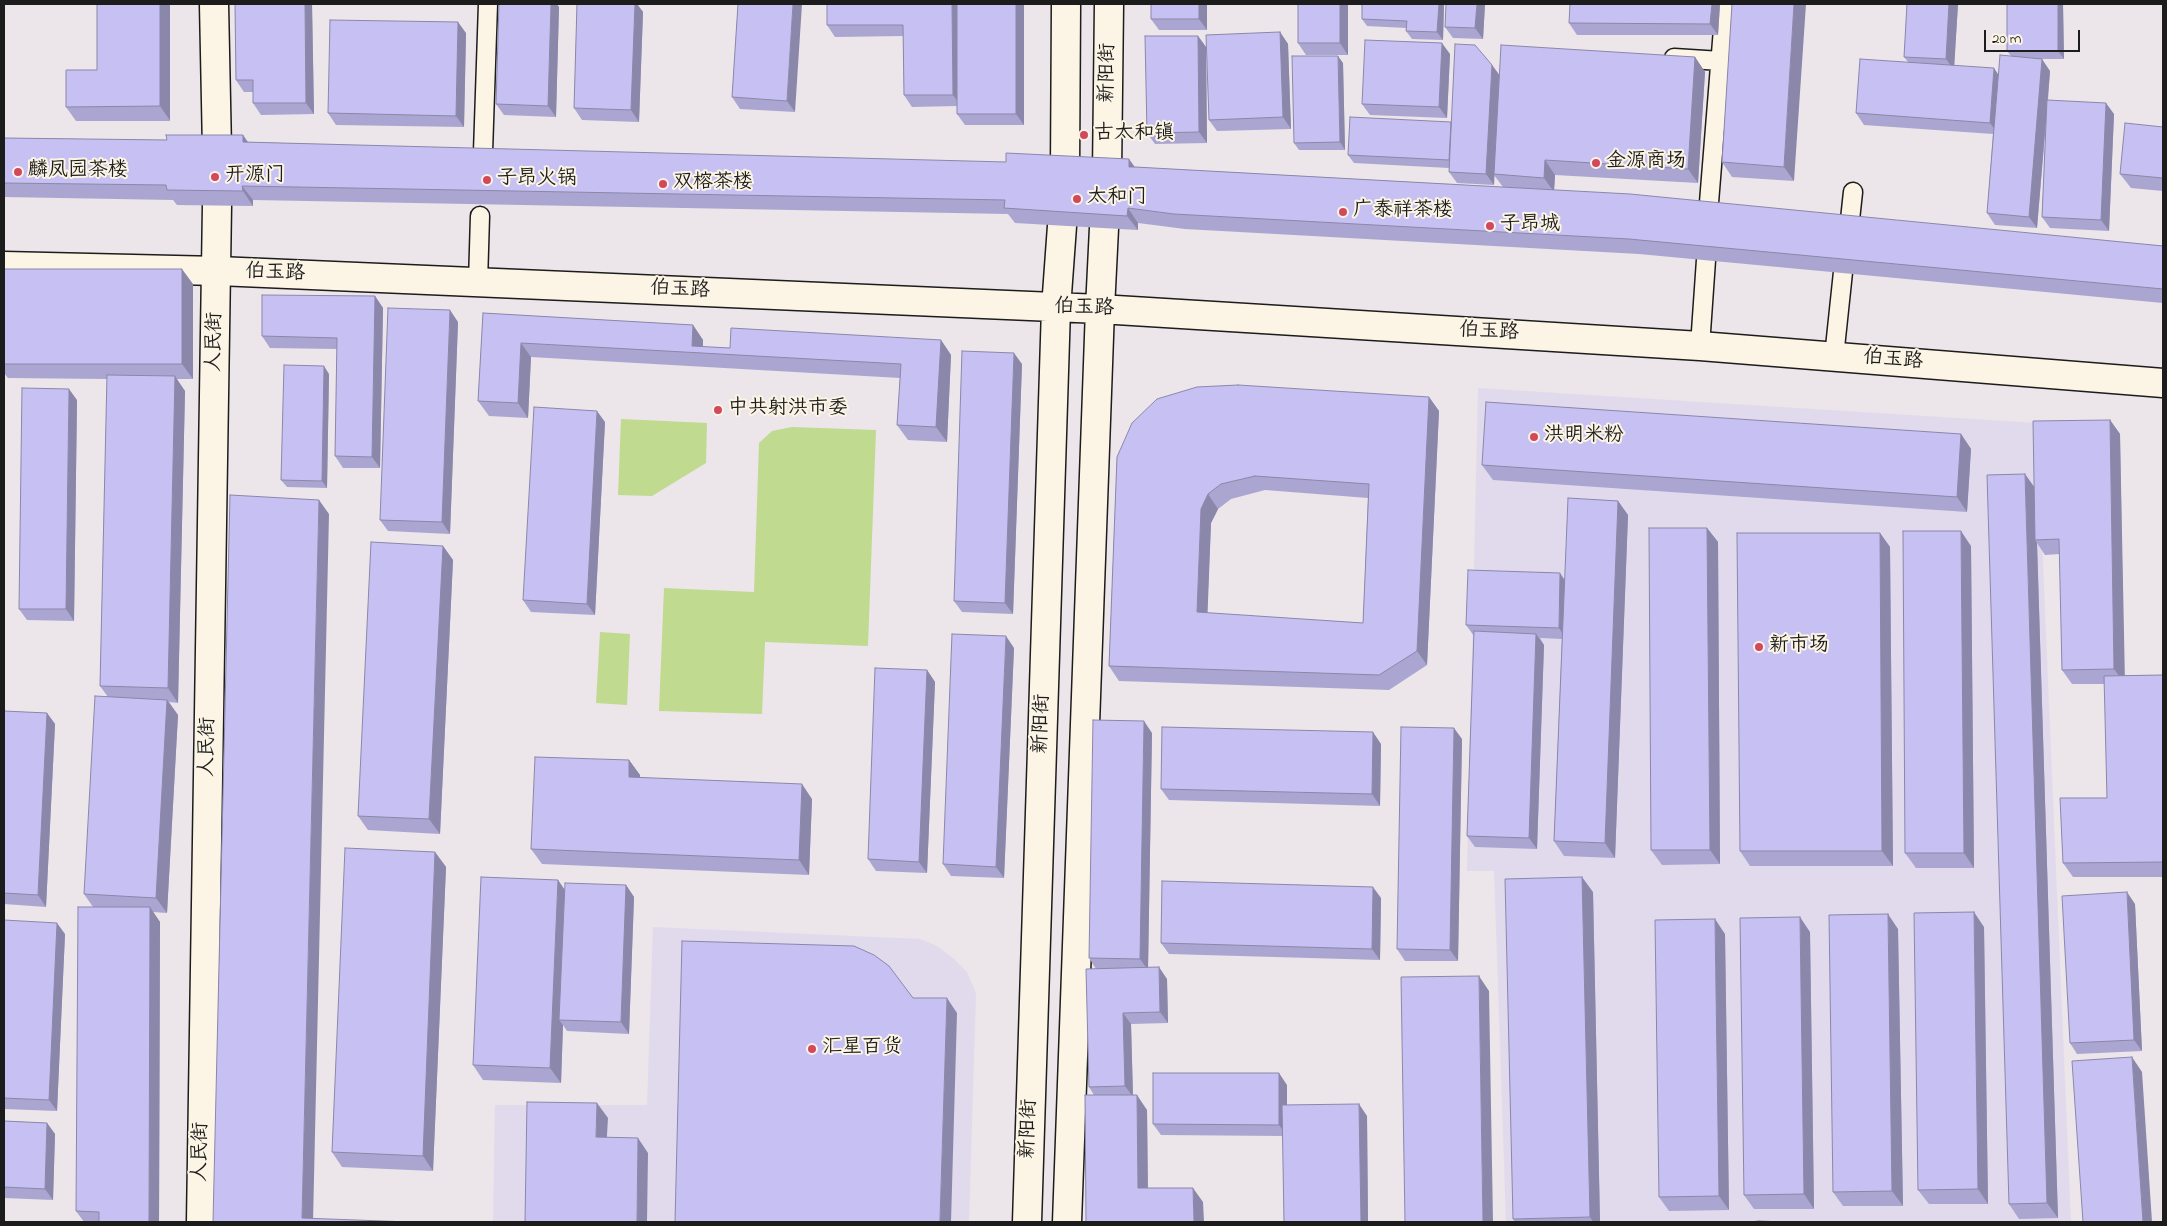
<!DOCTYPE html>
<html>
<head>
<meta charset="utf-8">
<style>
  body { margin:0 }
  #map { position:relative; width:2167px; height:1226px; overflow:hidden; background:#ece5e9; font-family:"Indie Flower",sans-serif }
  canvas { display:block }
  .frame { position:absolute; inset:0; border:5px solid #1c1c1c; pointer-events:none }
  .scale { position:absolute; left:1984px; top:30px; width:96px; height:22px; box-sizing:border-box; border:2px solid #1c1c1c; border-top:0; padding-left:6px; font-size:15px; line-height:18px; white-space:nowrap; color:#1c1c1c; -webkit-text-stroke:4px #fcf5e5; paint-order:stroke }
</style>
</head>
<body>
<div id="map">
<canvas width="2167" height="1226"></canvas>
<div class="frame"></div>
<div class="scale">20 m</div>
</div>
<script>
const context = document.querySelector('canvas').getContext('2d');
context.lineJoin = 'round';
function fillPath(path, color) { context.fillStyle = color; context.fill(path, 'evenodd'); }
const shape = rows => new Path2D(rows.map(r => 'M' + r).join(''));
function stroke(path, color, width, dash) { context.strokeStyle = color; context.lineWidth = width; context.lineCap = dash ? 'butt' : 'round'; context.setLineDash(dash || []); context.stroke(path); }
function drawText(font, color, halo, rows, align = 'center') {
  context.font = font + ' "Indie Flower","LXGW WenKai TC",sans-serif'; context.lineWidth = 4; context.setLineDash([]); context.textBaseline = 'middle'; context.strokeStyle = halo; context.fillStyle = color; for (const [text, x, y, turn = 0] of rows) {
    context.save(); context.translate(x, y); context.rotate((+turn || 0) * Math.PI / 180); context.textAlign = isNaN(turn) ? turn : align; if (halo) context.strokeText(text, 0, 0); context.fillText(text, 0, 0); context.restore();
  }
}
const built = shape([
  [1478,388,2037,423,2071,1222,1506,1222,1494,871,1467,871],
  [653,927,920,939,937,946,954,959,967,972,976,993,969,1222,493,1222,495,1105,647,1105]
]);
const green = shape([
  [621,419,707,423,706,463,652,496,618,495],
  [792,427,876,430,868,646,765,642,762,714,659,711,664,588,754,592,759,443,772,431],
  [600,632,630,634,627,705,596,703]
]);
const service = shape([
  [1674,58,1721,61],
  [483,152,488,4],
  [1708,215,1725,4],
  [1849,229,1853,192],
  [478,282,480,216],
  [1700,346,1706,260],
  [1834,357,1843,272]
]);
const tertiary = shape([
  [214,4,217,150],
  [201,1222,217,205]
]);
const secondary = shape([
  [1065,170,1066,4],
  [1107,173,1109,4],
  [4,266,218,271,1100,309,1700,346,2163,383],
  [1027,1222,1056,308,1062,226],
  [1067,1222,1100,309,1104,228]
]);
const wall = shape([
  [97,4,170,121,76,121,66,107,97,70],
  [235,4,312,4,314,114,261,115,253,103,253,92,244,92,236,80],
  [577,4,637,4,643,12,639,122,582,120,574,108],
  [738,4,795,112,740,109,732,97],
  [827,4,1024,4,1024,125,965,125,957,114,957,106,912,107,904,95,903,36,835,37,827,25],
  [1151,4,1207,4,1207,30,1159,30,1151,19],
  [1298,4,1348,4,1348,55,1306,55,1298,43],
  [1444,4,1443,40,1412,39,1406,31,1406,28,1367,26,1362,19],
  [1485,4,1483,39,1453,38,1445,27],
  [1720,4,1718,35,1577,35,1569,23],
  [1732,4,1794,181,1732,177,1722,162],
  [1907,4,1958,4,1954,66,1999,75,2011,56,2007,51,2007,4,2063,4,2064,59,2036,59,2050,71,2048,100,2114,114,2109,231,2050,228,2042,217,2046,123,2037,228,1995,225,1987,213,1993,134,1864,125,1856,113,1908,62,1904,57],
  [559,7,556,117,504,115,496,104],
  [1280,32,1288,44,1291,129,1217,131,1209,120],
  [466,33,464,127,336,125,328,113],
  [1198,36,1206,47,1207,143,1155,144,1147,133],
  [1450,54,1447,118,1370,115,1362,104],
  [1695,57,1705,72,1698,183,1555,175,1554,190,2163,246,2163,303,1639,254,1185,229,1138,223,1138,230,1015,223,1008,214,253,200,253,206,177,205,173,200,4,197,4,138,167,140,243,135,248,142,1135,167,1503,187,1494,175,1494,185,1457,183,1449,172,1449,168,1354,163,1348,155,1451,122,1492,65,1500,76],
  [1343,63,1345,150,1299,150,1294,143],
  [2163,127,2163,191,2131,188,2120,174],
  [4,269,193,284,193,379,176,379,185,391,178,703,169,702,178,715,167,913,153,912,160,922,159,1222,84,1222,76,1211,93,907,84,894,108,697,100,686,107,379,8,378,4,373],
  [375,296,383,308,380,468,343,468,335,456,337,349,270,348,262,336],
  [483,313,693,325,703,340,703,347,730,348,941,340,951,355,947,442,908,440,897,425,900,378,531,357,528,418,489,416,478,401],
  [458,322,450,534,388,531,380,520],
  [1022,364,1013,614,962,612,954,601],
  [329,374,327,488,287,487,281,480],
  [1429,397,1439,411,1427,665,1389,690,1119,681,1109,666,1117,457],
  [1265,490,1368,498,1363,623,1207,613,1211,523,1218,509,1231,499],
  [77,400,74,621,27,620,19,609],
  [2110,420,2120,434,2124,675,2163,675,2163,877,2073,877,2063,863,2107,798,2105,684,2072,684,2062,670,2060,554,2045,555,2037,543,2058,1218,2019,1219,2009,1204,2034,486],
  [605,422,595,615,531,612,523,600],
  [1961,434,1971,449,1967,512,1493,480,1482,465],
  [1618,501,1628,515,1615,858,1564,856,1554,841,1562,639,1540,638,1544,645,1537,849,1475,847,1467,836,1474,636,1466,625,1564,579],
  [1707,528,1718,542,1720,864,1662,865,1651,850],
  [1880,533,1890,547,1893,866,1750,866,1740,851],
  [443,546,453,560,440,834,368,830,358,816],
  [1971,546,1974,868,1916,868,1905,853],
  [1014,648,1004,878,951,876,943,864],
  [927,670,935,682,927,873,876,871,868,859],
  [4,711,47,713,55,724,46,907,4,904],
  [1152,733,1148,968,1167,979,1168,1023,1131,1024,1133,1095,1147,1110,1148,1188,1203,1202,1086,1222,1094,1095,1089,1087,1096,969,1089,958],
  [1462,739,1458,961,1405,961,1397,949],
  [1381,744,1380,806,1169,800,1161,789],
  [629,760,640,775,640,777,812,799,809,875,542,864,531,849],
  [435,852,446,867,433,1171,342,1167,332,1152],
  [558,880,565,890,626,885,634,897,629,1034,567,1031,563,1025,561,1083,483,1080,473,1065],
  [1593,892,1600,1222,1515,1222,1513,1219],
  [1381,898,1380,960,1169,954,1161,943],
  [2135,904,2142,1051,2077,1054,2070,1043],
  [4,920,65,934,57,1111,4,1109],
  [1984,927,1988,1204,1929,1204,1918,1190],
  [1898,929,1903,1206,1843,1206,1833,1192],
  [1810,932,1814,1209,1754,1209,1744,1195],
  [1725,934,1729,1210,1669,1211,1659,1197],
  [1287,1085,1287,1105,1367,1116,1368,1222,1284,1222,1283,1136,1161,1135,1153,1124],
  [4,1121,47,1123,55,1134,53,1200,4,1198]
]);
const shadedWall = shape([
  [160,4,170,4,170,121,160,106],
  [305,4,312,4,314,114,306,103],
  [551,4,557,4,559,7,556,117,548,106],
  [635,4,637,4,643,12,639,122,631,110],
  [793,4,802,4,795,112,787,101],
  [952,4,960,4,961,106,953,95],
  [1016,4,1024,4,1024,125,1016,114],
  [1199,4,1207,4,1207,30,1199,19],
  [1340,4,1348,4,1348,55,1340,43],
  [1439,4,1444,4,1443,40,1437,32],
  [1477,4,1485,4,1483,39,1475,28],
  [1712,4,1720,4,1718,35,1710,24],
  [1794,4,1806,4,1794,181,1784,167],
  [1949,4,1958,4,1954,70,1946,59],
  [2058,4,2063,4,2064,59,2058,51],
  [458,22,466,33,464,127,456,116],
  [1280,32,1288,44,1291,129,1283,117],
  [1198,36,1206,47,1207,143,1199,132],
  [1442,43,1450,54,1447,118,1439,107],
  [1338,56,1343,63,1345,150,1340,142],
  [1695,57,1705,72,1698,183,1688,169],
  [2042,59,2050,71,2037,228,2029,217],
  [1492,65,1500,76,1494,185,1486,174],
  [1994,68,2002,80,1998,134,1990,123],
  [2106,103,2114,114,2109,231,2101,220],
  [243,135,253,150,243,142],
  [1129,159,1140,174,1129,167],
  [1545,160,1555,175,1554,192,1544,178],
  [242,186,253,200,253,206,243,191],
  [1128,208,1138,223,1138,230,1127,216],
  [182,269,193,284,193,379,182,364],
  [375,296,383,308,380,468,372,457],
  [450,310,458,322,450,534,442,522],
  [693,325,703,340,703,353,692,346],
  [941,340,951,355,947,442,936,427],
  [521,343,531,357,528,418,518,403],
  [1014,353,1022,364,1013,614,1005,603],
  [324,366,329,374,327,488,322,481],
  [175,376,185,391,178,703,168,688],
  [69,389,77,400,74,621,66,609],
  [1429,397,1439,411,1427,665,1417,651],
  [597,411,605,422,595,615,587,604],
  [2110,420,2120,434,2125,684,2114,669],
  [1961,434,1971,449,1967,512,1957,497],
  [2025,474,2035,488,2035,540,2037,543,2058,1218,2047,1203],
  [1208,494,1218,509,1211,523,1207,627,1197,612,1201,509],
  [319,500,329,514,313,1222,302,1218],
  [1618,501,1628,515,1615,858,1605,843],
  [1707,528,1718,542,1720,864,1710,850],
  [1961,531,1971,546,1974,868,1964,853],
  [1880,533,1890,547,1893,866,1882,851],
  [443,546,453,560,440,834,429,819],
  [1560,573,1568,585,1566,639,1559,628],
  [1536,634,1544,645,1537,849,1529,838],
  [1006,636,1014,648,1004,878,996,867],
  [927,670,935,682,927,873,919,862],
  [167,700,178,715,167,913,156,898],
  [47,713,55,724,46,907,38,895],
  [1144,721,1152,733,1148,970,1140,959],
  [1454,728,1462,739,1458,961,1450,950],
  [1373,732,1381,744,1380,806,1372,794],
  [629,760,640,775,639,791,629,777],
  [802,784,812,799,809,875,799,860],
  [435,852,446,867,433,1171,423,1156],
  [1582,877,1593,892,1600,1222,1593,1222,1590,1217],
  [558,880,568,895,559,1020,563,1025,561,1083,550,1068],
  [626,885,634,897,629,1034,621,1022],
  [1373,887,1381,898,1380,960,1372,949],
  [2127,892,2135,904,2142,1051,2134,1040],
  [150,907,160,922,159,1222,149,1222],
  [1974,912,1984,927,1988,1204,1978,1189],
  [1888,914,1898,929,1903,1206,1892,1191],
  [1800,917,1810,932,1814,1209,1804,1194],
  [1715,919,1725,934,1729,1210,1719,1196],
  [57,923,65,934,57,1111,49,1100],
  [1159,967,1167,979,1168,1023,1160,1012],
  [1479,976,1489,991,1493,1222,1483,1222],
  [947,998,957,1013,951,1222,940,1222],
  [1123,1013,1131,1024,1133,1097,1125,1086],
  [2132,1057,2142,1072,2152,1222,2143,1222],
  [1279,1073,1287,1085,1287,1136,1279,1125],
  [1137,1095,1147,1110,1148,1203,1138,1188],
  [597,1103,608,1118,606,1152,596,1137],
  [1359,1104,1367,1116,1368,1222,1361,1222],
  [47,1123,55,1134,53,1200,45,1189],
  [638,1138,648,1153,647,1222,637,1222],
  [1193,1188,1203,1202,1204,1222,1194,1222]
]);
const building = shape([
  [97,4,160,4,160,106,66,107,66,70,97,70,97,4],
  [235,4,305,4,306,103,253,103,253,80,236,80,235,4],
  [499,4,551,4,548,106,496,104,499,4],
  [577,4,635,4,631,110,574,108,577,4],
  [738,4,793,4,787,101,732,97,738,4],
  [827,4,952,4,953,95,904,95,903,25,827,25,827,4],
  [957,4,1016,4,1016,114,957,114,957,4],
  [1151,4,1199,4,1199,19,1151,19,1151,4],
  [1298,4,1340,4,1340,43,1298,43,1298,4],
  [1362,4,1439,4,1437,32,1406,31,1407,21,1362,19,1362,4],
  [1446,4,1477,4,1475,28,1445,27,1446,4],
  [1570,4,1712,4,1710,24,1569,23,1570,4],
  [1732,4,1794,4,1784,167,1722,162,1732,4],
  [1907,4,1949,4,1946,59,1904,57,1907,4],
  [2007,4,2058,4,2058,51,2007,51,2007,4],
  [330,20,458,22,456,116,328,113,330,20],
  [1280,32,1283,117,1209,120,1206,35,1280,32],
  [1145,36,1198,36,1199,132,1147,133,1145,36],
  [1365,40,1442,43,1439,107,1362,104,1365,40],
  [1455,44,1475,45,1492,65,1486,174,1449,172,1455,44],
  [1501,45,1695,57,1688,169,1545,160,1544,178,1494,174,1501,45],
  [2000,55,2042,59,2029,217,1987,213,2000,55],
  [1292,56,1338,56,1340,142,1294,143,1292,56],
  [1860,59,1994,68,1990,123,1856,113,1860,59],
  [2047,100,2106,103,2101,220,2042,217,2047,100],
  [1350,117,1451,122,1449,160,1348,155,1350,117],
  [2125,123,2163,127,2163,178,2120,174,2125,123],
  [166,135,243,135,243,142,1006,162,1006,153,1129,159,1129,167,1135,167,1630,194,2163,246,2163,289,1629,239,1174,214,1128,208,1127,216,1004,208,1005,200,242,186,243,191,167,190,166,185,4,183,4,138,167,140,166,135],
  [4,269,182,269,182,364,4,364,4,269],
  [262,295,375,296,372,457,335,456,337,338,262,336,262,295],
  [388,308,450,310,442,522,380,520,388,308],
  [483,313,693,325,692,346,730,348,731,328,941,340,936,427,897,425,901,364,521,343,518,403,478,401,483,313],
  [962,351,1014,353,1005,603,954,601,962,351],
  [284,365,324,366,322,481,281,480,284,365],
  [107,375,175,376,168,688,100,686,107,375],
  [1238,385,1429,397,1417,651,1379,675,1109,666,1117,457,1132,423,1157,399,1197,387,1238,385],
  [1255,476,1369,484,1363,623,1197,612,1201,509,1208,494,1221,484,1255,476],
  [22,388,69,389,66,609,19,609,22,388],
  [1486,402,1961,434,1957,497,1482,465,1486,402],
  [534,407,597,411,587,604,523,600,534,407],
  [2110,420,2114,669,2062,670,2059,539,2035,540,2033,421,2110,420],
  [2025,474,2047,1203,2009,1204,1987,475,2025,474],
  [230,495,319,500,302,1218,410,1222,213,1222,230,495],
  [1568,498,1618,501,1605,843,1554,841,1568,498],
  [1649,528,1707,528,1710,850,1651,850,1649,528],
  [1903,531,1961,531,1964,853,1905,853,1903,531],
  [1737,533,1880,533,1882,851,1740,851,1737,533],
  [371,542,443,546,429,819,358,816,371,542],
  [1468,570,1560,573,1559,628,1466,625,1468,570],
  [1474,631,1536,634,1529,838,1467,836,1474,631],
  [952,634,1006,636,996,867,943,864,952,634],
  [875,668,927,670,919,862,868,859,875,668],
  [2163,675,2163,862,2063,863,2060,798,2107,798,2104,676,2163,675],
  [95,696,167,700,156,898,84,894,95,696],
  [4,711,47,713,38,895,4,893,4,711],
  [1093,720,1144,721,1140,959,1089,958,1093,720],
  [1162,727,1373,732,1372,794,1161,789,1162,727],
  [1401,727,1454,728,1450,950,1397,949,1401,727],
  [535,757,629,760,629,777,802,784,799,860,531,849,535,757],
  [345,848,435,852,423,1156,332,1152,345,848],
  [481,877,558,880,550,1068,473,1065,481,877],
  [1582,877,1590,1217,1513,1219,1505,879,1582,877],
  [1162,881,1373,887,1372,949,1161,943,1162,881],
  [565,883,626,885,621,1022,559,1020,565,883],
  [2127,892,2134,1040,2070,1043,2062,896,2127,892],
  [78,907,150,907,149,1222,99,1222,99,1212,76,1211,78,907],
  [1974,912,1978,1189,1918,1190,1914,913,1974,912],
  [1888,914,1892,1191,1833,1192,1829,915,1888,914],
  [1800,917,1804,1194,1744,1195,1740,918,1800,917],
  [1715,919,1719,1196,1659,1197,1655,920,1715,919],
  [4,920,57,923,49,1100,4,1098,4,920],
  [682,941,854,946,874,955,889,966,913,998,947,998,940,1219,940,1222,675,1222,682,941],
  [1159,967,1160,1012,1123,1013,1125,1086,1089,1087,1086,969,1159,967],
  [1479,976,1483,1222,1405,1222,1401,977,1479,976],
  [2132,1057,2143,1222,2083,1222,2072,1061,2132,1057],
  [1153,1073,1279,1073,1279,1125,1153,1124,1153,1073],
  [1085,1095,1137,1095,1138,1188,1193,1188,1194,1222,1086,1222,1085,1095],
  [527,1102,597,1103,596,1137,638,1138,637,1222,525,1222,527,1102],
  [1359,1104,1361,1222,1284,1222,1282,1105,1359,1104],
  [4,1121,47,1123,45,1189,4,1187,4,1121],
  [1759,1221,1784,1222,1785,1222,1748,1222,1759,1221]
]);
const markers = [
  [1084,135,5,"#d1495b"],
  [1596,163,5,"#d1495b"],
  [18,172,5,"#d1495b"],
  [215,177,5,"#d1495b"],
  [487,180,5,"#d1495b"],
  [663,184,5,"#d1495b"],
  [1077,199,5,"#d1495b"],
  [1343,212,5,"#d1495b"],
  [1490,226,5,"#d1495b"],
  [718,410,5,"#d1495b"],
  [1534,437,5,"#d1495b"],
  [1759,647,5,"#d1495b"],
  [812,1049,5,"#d1495b"]
];
const streetNames = [
  ["新阳街",1109,73,-89],
  ["伯玉路",275,274,2],
  ["伯玉路",680,291,3],
  ["伯玉路",1084,309,2],
  ["伯玉路",1489,333,3],
  ["人民街",216,342,-89],
  ["伯玉路",1893,361,5],
  ["新阳街",1043,724,-88],
  ["人民街",209,747,-89],
  ["新阳街",1030,1129,-88],
  ["人民街",202,1152,-89]
];
const poiNames = [
  ["古太和镇",1094,135],
  ["金源商场",1606,163],
  ["麟凤园茶楼",28,172],
  ["开源门",225,177],
  ["子昂火锅",497,180],
  ["双榕茶楼",673,184],
  ["太和门",1087,199],
  ["广泰祥茶楼",1353,212],
  ["子昂城",1500,226],
  ["中共射洪市委",728,410],
  ["洪明米粉",1544,437],
  ["新市场",1769,647],
  ["汇星百货",822,1049]
];
fillPath(built, '#e1daec');
fillPath(green, '#c0da90');
stroke(service, '#1c1c1c', 21);
stroke(tertiary, '#1c1c1c', 31);
stroke(secondary, '#1c1c1c', 31);
stroke(service, '#fcf5e5', 18);
stroke(tertiary, '#fcf5e5', 28);
stroke(secondary, '#fcf5e5', 28);
fillPath(wall, '#aba6d1');
fillPath(shadedWall, '#8b87aa');
fillPath(building, '#c7c1f3');
stroke(building, '#8b87aa', 1);
for (const [x, y, r, color] of markers) { const dot = new Path2D(); dot.arc(x, y, r, 0, 2 * Math.PI); context.fillStyle = color; context.fill(dot); stroke(dot, '#fcf5e5', 2); }
drawText('20px', '#1c1c1c', '#fcf5e5', streetNames);
drawText('20px', '#1c1c1c', '#fcf5e5', poiNames, 'left');
</script>
</body>
</html>
